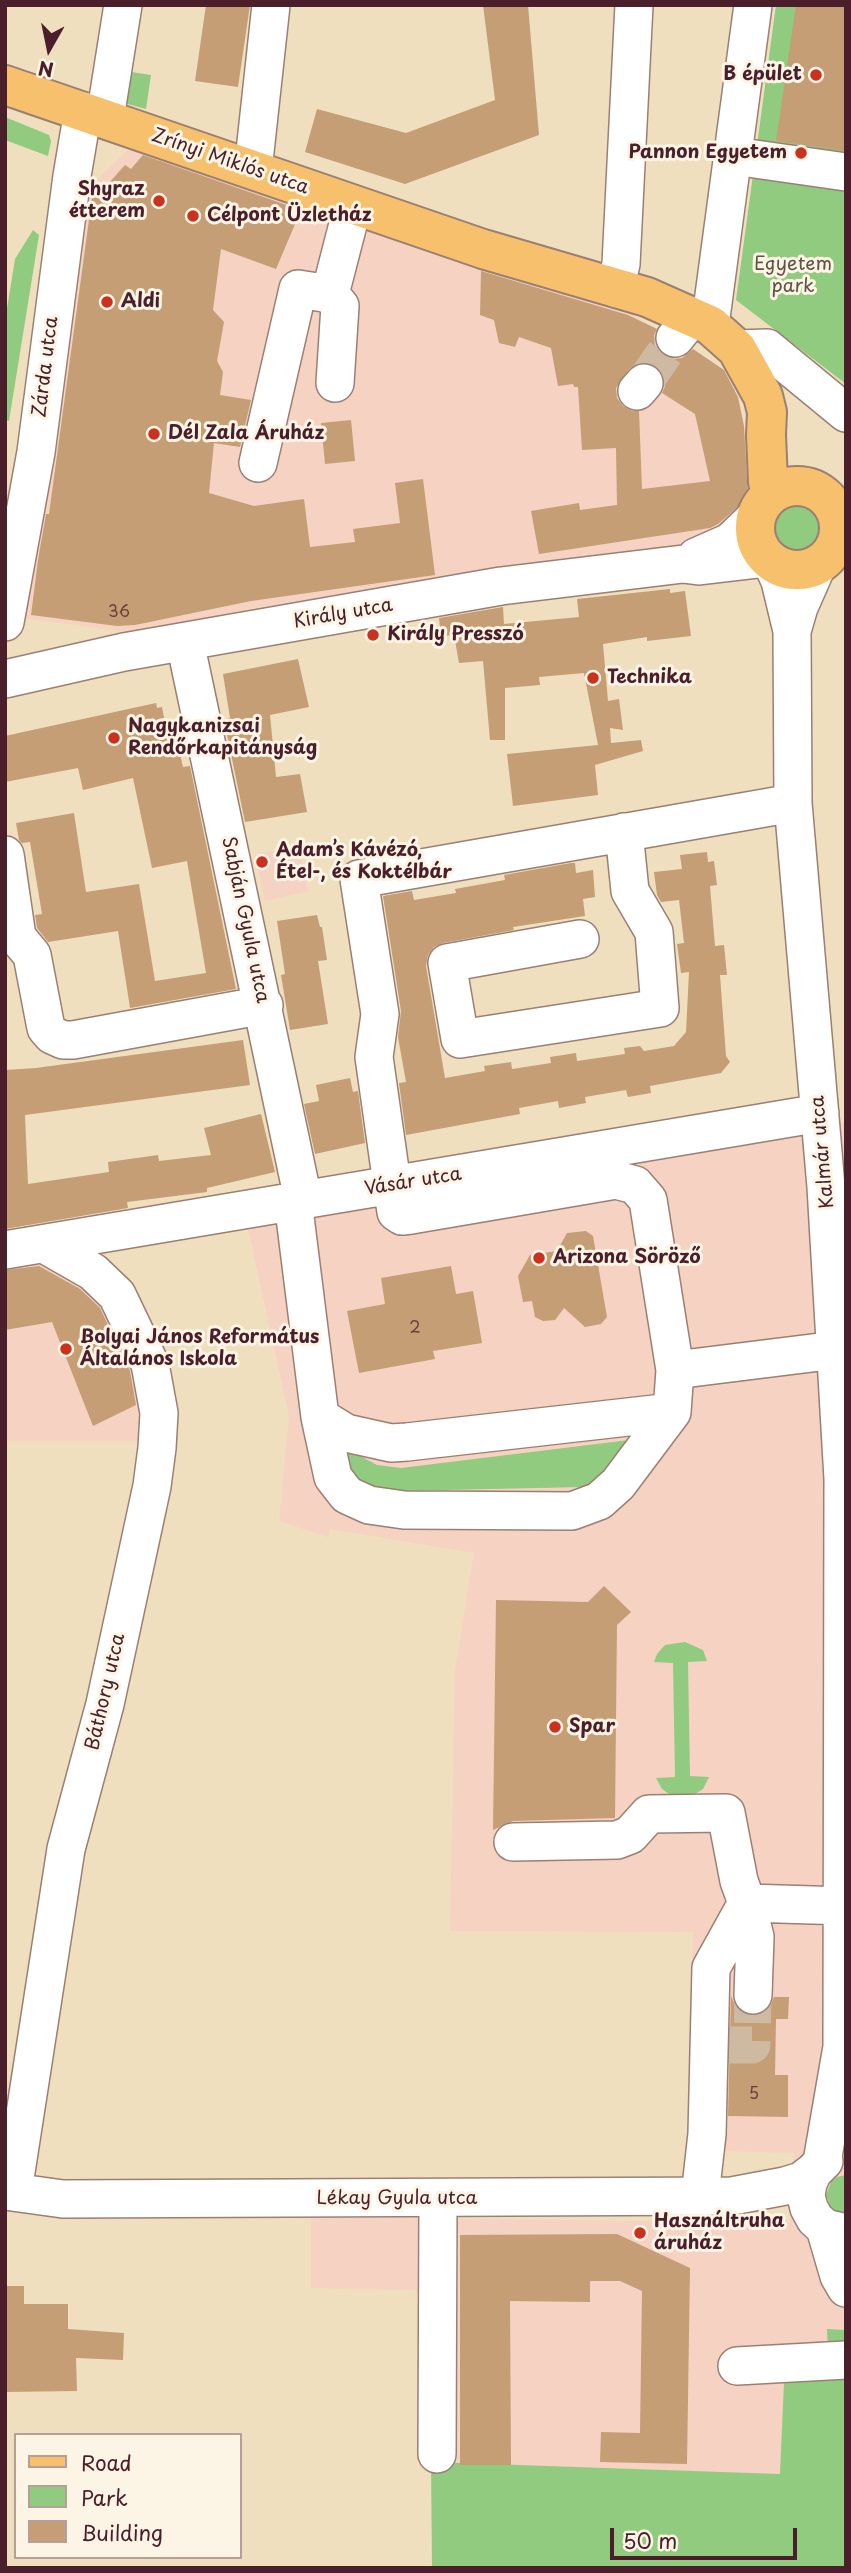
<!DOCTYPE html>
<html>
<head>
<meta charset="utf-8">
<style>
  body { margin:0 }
  #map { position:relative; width:851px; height:2573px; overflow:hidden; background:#efdfbe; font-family:"Playpen Sans",sans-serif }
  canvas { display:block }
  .frame { position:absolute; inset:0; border:7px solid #4a1f2b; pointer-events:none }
  .legend { position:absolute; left:14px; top:2433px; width:228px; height:126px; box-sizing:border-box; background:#fcf5e5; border:2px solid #b59f9b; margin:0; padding:9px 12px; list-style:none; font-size:21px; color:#4a1f2b }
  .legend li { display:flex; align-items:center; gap:14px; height:35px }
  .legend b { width:35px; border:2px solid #b59f9b }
  .north { position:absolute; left:14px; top:14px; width:70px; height:70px; -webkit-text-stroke:5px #fcf5e5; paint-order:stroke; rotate:189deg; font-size:19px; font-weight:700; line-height:28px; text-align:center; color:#4a1f2b }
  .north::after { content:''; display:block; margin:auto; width:24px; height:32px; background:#4a1f2b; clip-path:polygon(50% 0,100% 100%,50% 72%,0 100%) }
  .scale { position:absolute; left:610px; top:2528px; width:187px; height:32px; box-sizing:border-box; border:4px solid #4a1f2b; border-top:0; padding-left:9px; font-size:21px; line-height:24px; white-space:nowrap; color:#4a1f2b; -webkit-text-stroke:5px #fcf5e5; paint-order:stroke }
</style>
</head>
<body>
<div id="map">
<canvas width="851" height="2573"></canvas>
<div class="frame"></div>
<ul class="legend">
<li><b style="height:9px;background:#f7c06c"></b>Road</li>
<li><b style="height:19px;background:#90cb7f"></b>Park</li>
<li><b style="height:19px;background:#c59e75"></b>Building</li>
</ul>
<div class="north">N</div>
<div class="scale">50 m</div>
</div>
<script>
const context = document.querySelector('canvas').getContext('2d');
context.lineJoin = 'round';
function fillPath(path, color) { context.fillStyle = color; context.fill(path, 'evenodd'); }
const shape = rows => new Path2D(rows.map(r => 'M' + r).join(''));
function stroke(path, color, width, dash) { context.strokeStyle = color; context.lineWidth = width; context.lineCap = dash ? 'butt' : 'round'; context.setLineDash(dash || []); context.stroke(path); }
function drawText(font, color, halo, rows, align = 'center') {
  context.font = font + ' "Playpen Sans",sans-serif'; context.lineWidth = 6; context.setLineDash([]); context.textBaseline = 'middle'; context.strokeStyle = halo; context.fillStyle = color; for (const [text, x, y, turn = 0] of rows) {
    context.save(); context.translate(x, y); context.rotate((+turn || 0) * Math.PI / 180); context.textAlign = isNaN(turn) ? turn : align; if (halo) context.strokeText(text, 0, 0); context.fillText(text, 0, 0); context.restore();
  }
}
const built = shape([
  [141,143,633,314,733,383,759,489,720,533,695,544,252,608,146,632,118,631,23,618,88,188,133,145],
  [298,846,308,891,265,901,255,855],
  [846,1122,846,2330,828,2329,829,2377,784,2383,781,2474,417,2462,418,2290,311,2288,311,2217,790,2223,794,2153,688,2150,693,1932,450,1931,455,1671,474,1553,330,1529,328,1537,279,1521,289,1416,248,1228],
  [38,1263,77,1277,107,1299,147,1400,147,1441,5,1441,5,1270]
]);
const green = shape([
  [776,5,846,5,846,384,736,300],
  [125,71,151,75,146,109,120,102],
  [5,117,49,135,51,141,48,156,5,140],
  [33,230,39,235,9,421,5,420,5,321,15,259],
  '769 528a27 27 0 1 1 54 0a27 27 0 1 1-54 0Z',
  [629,1440,597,1482,584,1487,396,1491,376,1489,352,1477,342,1449,345,1448,377,1465,401,1468],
  [685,1642,703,1650,707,1661,688,1662,690,1776,709,1777,703,1789,690,1797,672,1796,662,1789,656,1778,675,1777,673,1663,654,1662,657,1654,665,1645],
  [846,2175,846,2216,836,2213,831,2208,826,2195,831,2182,837,2177],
  [827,2329,846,2330,846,2568,432,2568,431,2462,780,2474,784,2382,829,2377]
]);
const building = shape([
  [206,5,250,5,238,87,195,81],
  [483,5,528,5,539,135,405,184,305,152,317,109,406,133,495,100],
  [796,5,846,5,846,151,776,141],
  [143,155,301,210,276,269,221,249,213,310,224,322,217,361,223,372,220,395,251,400,240,447,214,443,209,493,254,506,304,499,310,547,355,542,353,529,400,523,395,483,423,479,435,575,251,601,135,625,117,626,31,615,38,560,46,514,49,514,93,190,99,194,125,165,131,169],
  [481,271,628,315,657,329,654,335,655,345,662,355,672,359,682,358,693,349,724,370,738,397,744,426,748,498,718,524,710,528,539,554,531,511,579,503,580,510,617,505,616,448,582,450,578,387,574,387,573,384,558,386,551,348,519,337,515,347,499,343,494,320,480,315],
  [647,362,657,367,664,376,665,386,662,393,695,414,710,481,642,489,639,411,632,411,623,406,617,398,616,388,629,369,638,363],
  [351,420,355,461,325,464,321,423],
  [670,589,670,593,685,591,691,636,647,641,647,637,603,644,608,701,619,699,623,730,610,728,611,743,641,740,643,751,595,765,598,795,513,806,507,754,598,745,584,673,539,677,540,685,505,688,505,740,490,740,483,661,459,663,454,635,441,636,439,618,503,607,504,624,579,617,577,599],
  [298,659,309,707,270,715,276,777,300,774,307,812,245,822,224,720,230,718,223,674],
  [156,703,157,708,162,707,166,727,174,726,183,767,190,766,236,989,130,1008,118,931,48,942,37,928,35,915,42,914,30,842,22,843,19,840,16,823,74,813,86,892,139,884,155,981,206,973,187,861,152,868,133,778,83,790,78,768,5,782,5,736],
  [707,852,708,862,714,861,717,885,710,886,715,946,724,945,727,975,720,975,726,1056,730,1062,721,1073,650,1086,651,1093,628,1097,626,1090,585,1097,586,1103,559,1108,558,1101,519,1108,520,1114,406,1135,399,1083,406,1082,398,1037,401,1011,383,896,412,891,414,900,456,893,455,889,505,880,504,875,571,863,575,863,576,873,593,870,595,897,583,899,585,916,513,927,514,930,443,943,434,947,428,955,426,966,445,1078,485,1071,484,1066,511,1062,512,1069,551,1063,550,1057,576,1053,577,1061,625,1054,624,1048,640,1046,644,1051,674,1046,686,1032,689,972,681,973,677,944,684,943,679,900,661,902,657,895,654,872,682,869,680,855],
  [317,915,320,927,322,927,327,960,318,961,328,1024,290,1030,281,975,285,974,277,921],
  [243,1040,250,1085,25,1115,28,1184,109,1172,108,1162,158,1155,159,1161,211,1155,204,1128,261,1114,275,1172,207,1188,207,1192,127,1202,128,1208,5,1229,5,1070,36,1068],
  [350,1078,353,1092,358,1091,365,1143,315,1154,304,1104,319,1101,316,1085],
  [586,1231,593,1236,607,1317,601,1324,585,1327,564,1308,555,1320,543,1321,535,1317,532,1301,523,1302,518,1276,530,1255,557,1251,567,1233],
  [39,1266,80,1289,100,1308,130,1371,136,1405,93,1426,52,1322,5,1330,5,1270],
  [451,1266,456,1294,473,1291,482,1343,433,1351,435,1359,359,1373,347,1311,385,1304,381,1278],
  [604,1586,631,1612,617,1625,615,1818,513,1821,493,1830,496,1600,588,1602],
  [731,1996,735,2005,741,2012,753,2016,763,2013,770,2007,774,1997,789,1997,788,2019,776,2019,775,2075,788,2075,788,2117,728,2116],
  [617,2234,690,2268,687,2464,600,2462,601,2432,640,2433,642,2291,620,2281,590,2281,590,2302,510,2301,511,2465,460,2465,460,2235],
  [5,2286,24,2286,24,2304,68,2304,68,2329,124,2333,123,2360,76,2358,77,2391,5,2392]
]);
const minorTunnel = shape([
  [644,383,675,338],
  [719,2045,752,2045,753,1995]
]);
const minor = shape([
  [105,118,123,5],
  [734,156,846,172],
  [253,170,271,5],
  [615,288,621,264,634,5],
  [710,325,753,5],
  [675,338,693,316],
  [737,349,767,348,846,413],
  [335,383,340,306,330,294,353,205],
  [637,391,644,383],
  [258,463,298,289,330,294],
  [696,557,730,542,756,517],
  [772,563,780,581,792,631,793,803,826,1187,843,1479,842,2047,822,2162],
  [5,622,36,452,72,176,83,111],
  [792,631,799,607,817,566],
  [185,642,303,1199],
  [5,679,124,652,501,586,683,564,699,566,767,558],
  [5,855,17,937,32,955,46,1028,52,1035,63,1040,73,1040,264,1005],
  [580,939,447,963,460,1039,660,1008,654,932,630,891,624,832],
  [293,1201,320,1417,346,1433,391,1443,407,1442,672,1412,675,1370,648,1200,635,1185,616,1180,411,1215,402,1216,396,1212,374,1057,380,1014,359,879,793,803],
  [5,1250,820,1113],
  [675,1370,836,1350],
  [320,1417,333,1477,347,1495,369,1505,404,1510,572,1511,599,1501,618,1484,672,1412],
  [513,1842,617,1840,630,1835,649,1814,726,1813,739,1881,747,1903,755,1937,753,1995],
  [747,1903,846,1906],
  [824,2161,813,2172,808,2183,806,2196,809,2208,815,2219,825,2228,846,2233],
  [5,2178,16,2172,66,1849,105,1704,152,1486,157,1448,159,1413,150,1364,117,1295,93,1272,44,1244],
  [5,2191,63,2199,732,2196,785,2186,801,2181,813,2172],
  [700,2196,707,2134,711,1968,747,1903],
  [825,2228,839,2276,846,2288],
  [737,2366,846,2360],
  [437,2454,438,2199]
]);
const major = shape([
  [5,85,483,249,647,297,710,325,737,349,763,396,767,412,766,435,768,482,771,495],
  '755 528a42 42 0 1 1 84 0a42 42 0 1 1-84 0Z'
]);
const markers = [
  [816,75,7,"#c8321e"],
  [801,153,7,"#c8321e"],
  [159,201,7,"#c8321e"],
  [193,216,7,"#c8321e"],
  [107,302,7,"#c8321e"],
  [154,434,7,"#c8321e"],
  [373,635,7,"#c8321e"],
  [593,678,7,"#c8321e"],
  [114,738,7,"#c8321e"],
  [262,862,7,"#c8321e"],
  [539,1258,7,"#c8321e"],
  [66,1349,7,"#c8321e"],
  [555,1727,7,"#c8321e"],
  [640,2233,7,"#c8321e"]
];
const numberNames = [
  ["36",119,613],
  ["2",415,1329],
  ["5",754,2095]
];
const poiNames = [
  ["B épület",802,75,"right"],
  ["Pannon Egyetem",787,153,"right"],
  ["Shyraz",145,190,"right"],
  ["étterem",145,212,"right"],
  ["Célpont Üzletház",207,216],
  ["Aldi",121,302],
  ["Dél Zala Áruház",168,434],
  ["Király Presszó",387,635],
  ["Technika",607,678],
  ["Nagykanizsai",128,727],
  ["Rendőrkapitányság",128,749],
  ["Adam’s Kávézó,",276,851],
  ["Étel-, és Koktélbár",276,873],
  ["Arizona Söröző",553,1258],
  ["Bolyai János Református",80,1338],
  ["Általános Iskola",80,1360],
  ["Spar",569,1727],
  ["Használtruha",654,2222],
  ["áruház",654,2244]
];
const streetNames = [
  ["Zrínyi Miklós utca",230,162,19],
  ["Zárda utca",46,367,-83],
  ["Király utca",343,614,-10],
  ["Sabján Gyula utca",245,920,78],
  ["Kalmár utca",823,1152,-95],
  ["Vásár utca",413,1182,-9],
  ["Báthory utca",106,1692,-77],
  ["Lékay Gyula utca",397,2199]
];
const parkNames = [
  ["Egyetem",793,265],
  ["park",793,287]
];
fillPath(built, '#f5d2c2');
fillPath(green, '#90cb7f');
fillPath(building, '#c59e75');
stroke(minorTunnel, '#ceb9a1', 37, [37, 18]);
stroke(minor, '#9c7f74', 40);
stroke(major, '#9c7f74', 42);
stroke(minor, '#fff', 37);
stroke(major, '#f7c06c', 38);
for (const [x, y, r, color] of markers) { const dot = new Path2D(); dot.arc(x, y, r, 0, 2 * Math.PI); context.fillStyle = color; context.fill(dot); stroke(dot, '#fcf5e5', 2.5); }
drawText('16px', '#693f3e', null, numberNames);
drawText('bold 19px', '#4a1f2b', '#fcf5e5', poiNames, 'left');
drawText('19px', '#4a1f2b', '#fcf5e5', streetNames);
drawText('19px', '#5f5344', '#fcf5e5', parkNames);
</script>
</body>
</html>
